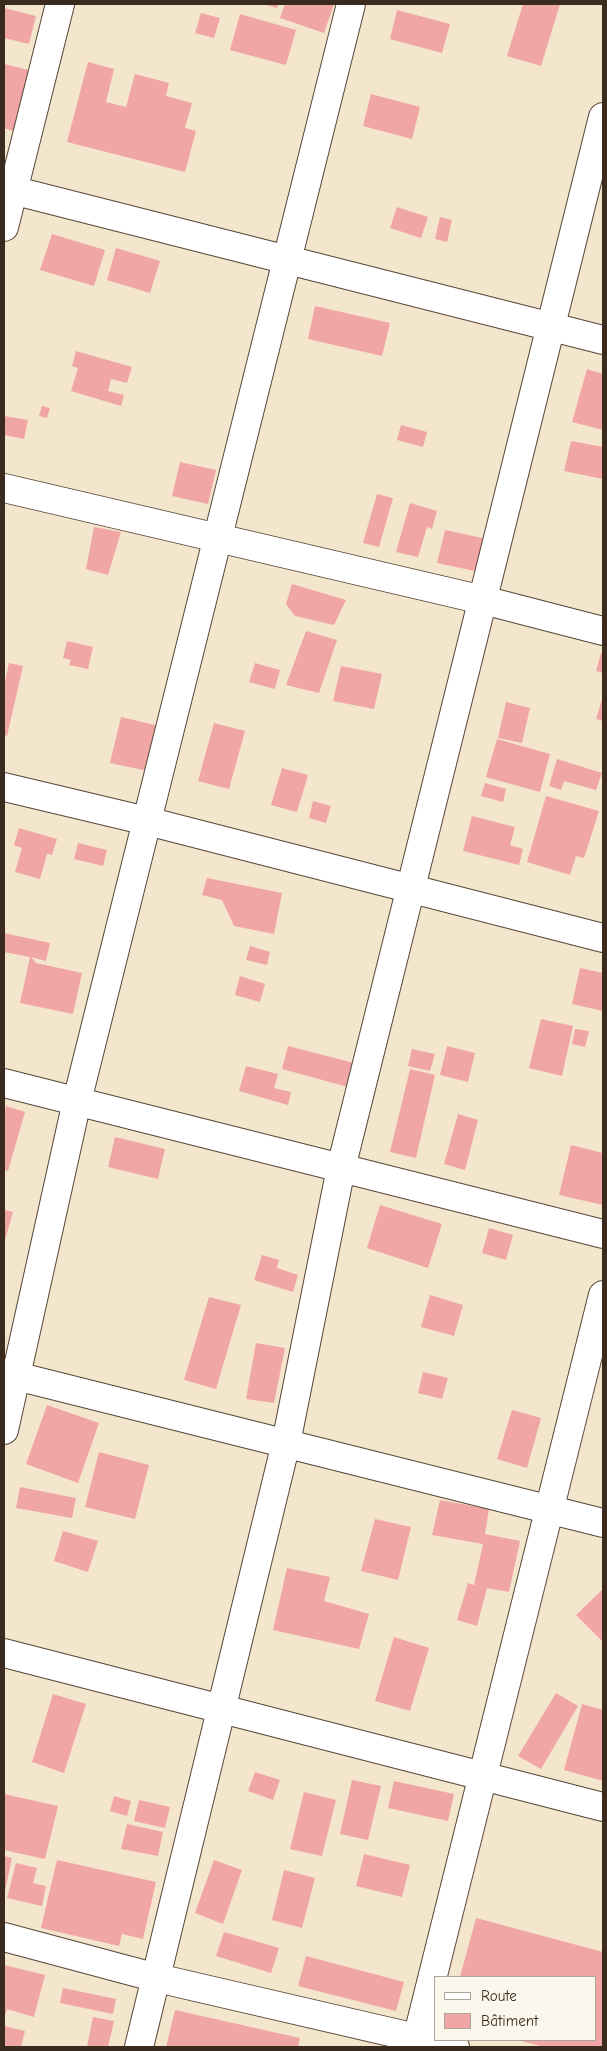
<!DOCTYPE html>
<html>
<head>
<meta charset="utf-8">
<style>
  body { margin:0 }
  #map { position:relative; width:607px; height:2051px; overflow:hidden; background:#f4e6cd; font-family:"Comic Neue",sans-serif }
  canvas { display:block }
  .frame { position:absolute; inset:0; border:5px solid #3b2a1e; pointer-events:none }
  .legend { position:absolute; left:434px; top:1976px; width:162px; height:65px; box-sizing:border-box; background:#fbf7ec; border:1px solid #aea59a; margin:0; padding:6px 9px; list-style:none; font-size:15px; color:#3b2a1e }
  .legend li { display:flex; align-items:center; gap:10px; height:25px }
  .legend b { width:25px; border:1px solid #aea59a }
</style>
</head>
<body>
<div id="map">
<canvas width="607" height="2051"></canvas>
<div class="frame"></div>
<ul class="legend">
<li><b style="height:6px;background:#fff"></b>Route</li>
<li><b style="height:14px;background:#f0a6a4"></b>Bâtiment</li>
</ul>
</div>
<script>
const context = document.querySelector('canvas').getContext('2d');
context.lineJoin = 'round';
function fillPath(path, color) { context.fillStyle = color; context.fill(path, 'evenodd'); }
const shape = rows => new Path2D(rows.map(r => 'M' + r).join(''));
function stroke(path, color, width, dash) { context.strokeStyle = color; context.lineWidth = width; context.lineCap = dash ? 'butt' : 'round'; context.setLineDash(dash || []); context.stroke(path); }
const building = shape([
  [263,4,279,4,277,8],
  [285,4,334,4,324,33,280,18],
  [523,4,560,4,541,66,507,56],
  [4,8,36,16,29,44,4,38],
  [397,10,450,24,442,53,390,39],
  [201,13,220,18,214,38,195,33],
  [240,14,296,30,286,65,230,50],
  [88,62,114,69,106,102,126,107,135,74,169,83,166,96,192,103,185,128,196,131,185,172,67,142],
  [4,64,29,70,13,131,4,128],
  [371,94,420,107,412,139,363,126],
  [397,207,428,217,421,238,390,228],
  [440,217,452,220,447,242,435,239],
  [52,234,105,250,94,286,40,270],
  [116,248,160,261,150,293,107,280],
  [315,306,390,323,382,356,308,339],
  [76,351,132,367,127,383,111,379,108,391,124,395,121,406,71,391,78,368,72,366],
  [587,369,603,374,603,430,572,422],
  [42,406,50,408,47,418,39,416],
  [4,416,28,420,24,439,4,435],
  [401,425,427,432,423,447,397,440],
  [571,441,603,447,603,479,564,471],
  [180,462,216,470,208,504,172,496],
  [377,494,393,498,379,547,363,543],
  [410,503,437,511,432,529,427,527,418,557,396,552],
  [94,527,121,532,108,575,86,569],
  [445,530,492,540,484,573,437,563],
  [292,584,346,600,334,625,295,616,286,604],
  [306,631,337,640,319,693,286,685],
  [67,641,93,647,88,669,69,665,71,660,63,658],
  [601,653,603,653,603,673,596,671],
  [9,663,23,666,7,736,4,735,4,687],
  [255,663,280,670,275,689,249,682],
  [341,666,382,674,374,709,333,701],
  [603,696,603,721,596,719],
  [506,702,530,708,522,743,498,738],
  [121,717,159,726,148,771,110,763],
  [214,723,245,731,229,789,198,781],
  [497,739,550,754,540,792,486,777],
  [557,759,602,773,596,790,564,781,561,790,549,786],
  [282,768,308,775,297,812,271,805],
  [485,783,506,789,503,802,481,796],
  [546,796,599,811,584,858,576,856,570,875,527,862],
  [313,801,331,806,326,823,309,818],
  [472,816,515,827,510,845,523,849,519,865,463,851],
  [19,828,57,839,52,855,47,854,40,879,15,872,22,848,14,845],
  [78,843,107,850,103,866,74,859],
  [207,878,282,893,274,934,234,926,222,900,202,895],
  [4,933,50,943,46,961,31,957,36,963,82,973,73,1014,20,1003,30,957,4,952],
  [250,946,270,952,267,965,246,960],
  [580,968,603,973,603,1011,572,1004],
  [240,976,265,984,260,1002,235,995],
  [541,1019,573,1026,562,1076,529,1068],
  [575,1029,589,1031,585,1047,572,1044],
  [288,1046,354,1063,348,1087,282,1069],
  [447,1046,475,1053,468,1082,440,1075],
  [412,1049,435,1054,430,1071,408,1066],
  [246,1066,278,1074,274,1088,291,1092,288,1105,239,1091],
  [410,1069,435,1075,416,1158,390,1152],
  [6,1106,25,1112,8,1171,4,1170,4,1116],
  [458,1114,478,1120,465,1170,444,1164],
  [115,1137,165,1149,158,1179,108,1167],
  [571,1145,603,1153,603,1205,559,1195],
  [380,1205,442,1224,428,1268,367,1248],
  [4,1210,13,1212,5,1240,4,1239],
  [489,1228,513,1235,506,1260,482,1253],
  [262,1255,279,1260,277,1268,298,1275,293,1292,254,1280],
  [430,1295,463,1305,454,1336,421,1327],
  [209,1297,241,1305,216,1389,184,1380],
  [256,1343,285,1348,274,1403,246,1399],
  [423,1372,448,1378,442,1399,418,1393],
  [47,1405,99,1423,78,1483,26,1464],
  [512,1410,541,1418,527,1468,497,1459],
  [99,1452,149,1465,135,1519,85,1507],
  [20,1487,76,1498,72,1518,16,1508],
  [440,1500,489,1509,485,1534,520,1541,509,1592,487,1588,477,1626,457,1620,468,1583,474,1585,483,1544,432,1535],
  [375,1519,411,1527,398,1580,361,1571],
  [63,1531,98,1541,88,1572,54,1561],
  [287,1568,330,1577,324,1601,369,1614,359,1649,273,1630],
  [603,1589,603,1642,576,1615],
  [394,1637,429,1648,410,1711,375,1701],
  [556,1693,578,1706,541,1769,518,1756],
  [53,1694,86,1704,64,1773,32,1762],
  [582,1704,603,1710,603,1781,564,1770],
  [255,1772,280,1780,273,1800,248,1791],
  [352,1780,381,1786,368,1840,340,1834],
  [394,1781,454,1794,448,1821,388,1808],
  [304,1792,336,1800,322,1856,290,1849],
  [4,1794,58,1806,45,1859,4,1850],
  [114,1796,131,1801,127,1816,110,1811],
  [139,1800,170,1807,165,1828,134,1821],
  [127,1824,163,1832,158,1856,121,1849],
  [364,1854,410,1865,402,1897,356,1886],
  [4,1856,12,1858,5,1891,4,1891],
  [57,1860,156,1882,143,1939,122,1934,119,1946,41,1928],
  [214,1860,242,1870,223,1924,195,1913],
  [16,1863,37,1868,33,1883,46,1886,42,1906,7,1898],
  [284,1870,315,1878,302,1928,272,1920],
  [476,1918,603,1952,603,2047,544,2047,518,2040,596,2040,596,1977,460,1977],
  [224,1932,279,1948,271,1973,216,1956],
  [306,1956,404,1982,396,2011,298,1986],
  [4,1965,45,1975,34,2017,7,2009,4,2019],
  [63,1988,116,1999,113,2014,60,2003],
  [175,2010,300,2038,298,2047,166,2047],
  [93,2017,114,2021,108,2047,87,2047],
  [4,2026,25,2031,21,2047,4,2047]
]);
const street = shape([
  [4,188,603,340],
  [4,227,60,4],
  [4,488,483,600,603,631],
  [4,787,147,821,603,938],
  [4,1083,603,1234],
  [4,1373,603,1523],
  [4,1430,77,1101,351,4],
  [4,1653,603,1807],
  [4,1937,157,1978,455,2047],
  [139,2047,286,1443,341,1168,603,117],
  [415,2047,603,1295]
]);
fillPath(building, '#f0a6a4');
stroke(street, '#574638', 30);
stroke(street, '#fff', 28);
</script>
</body>
</html>
